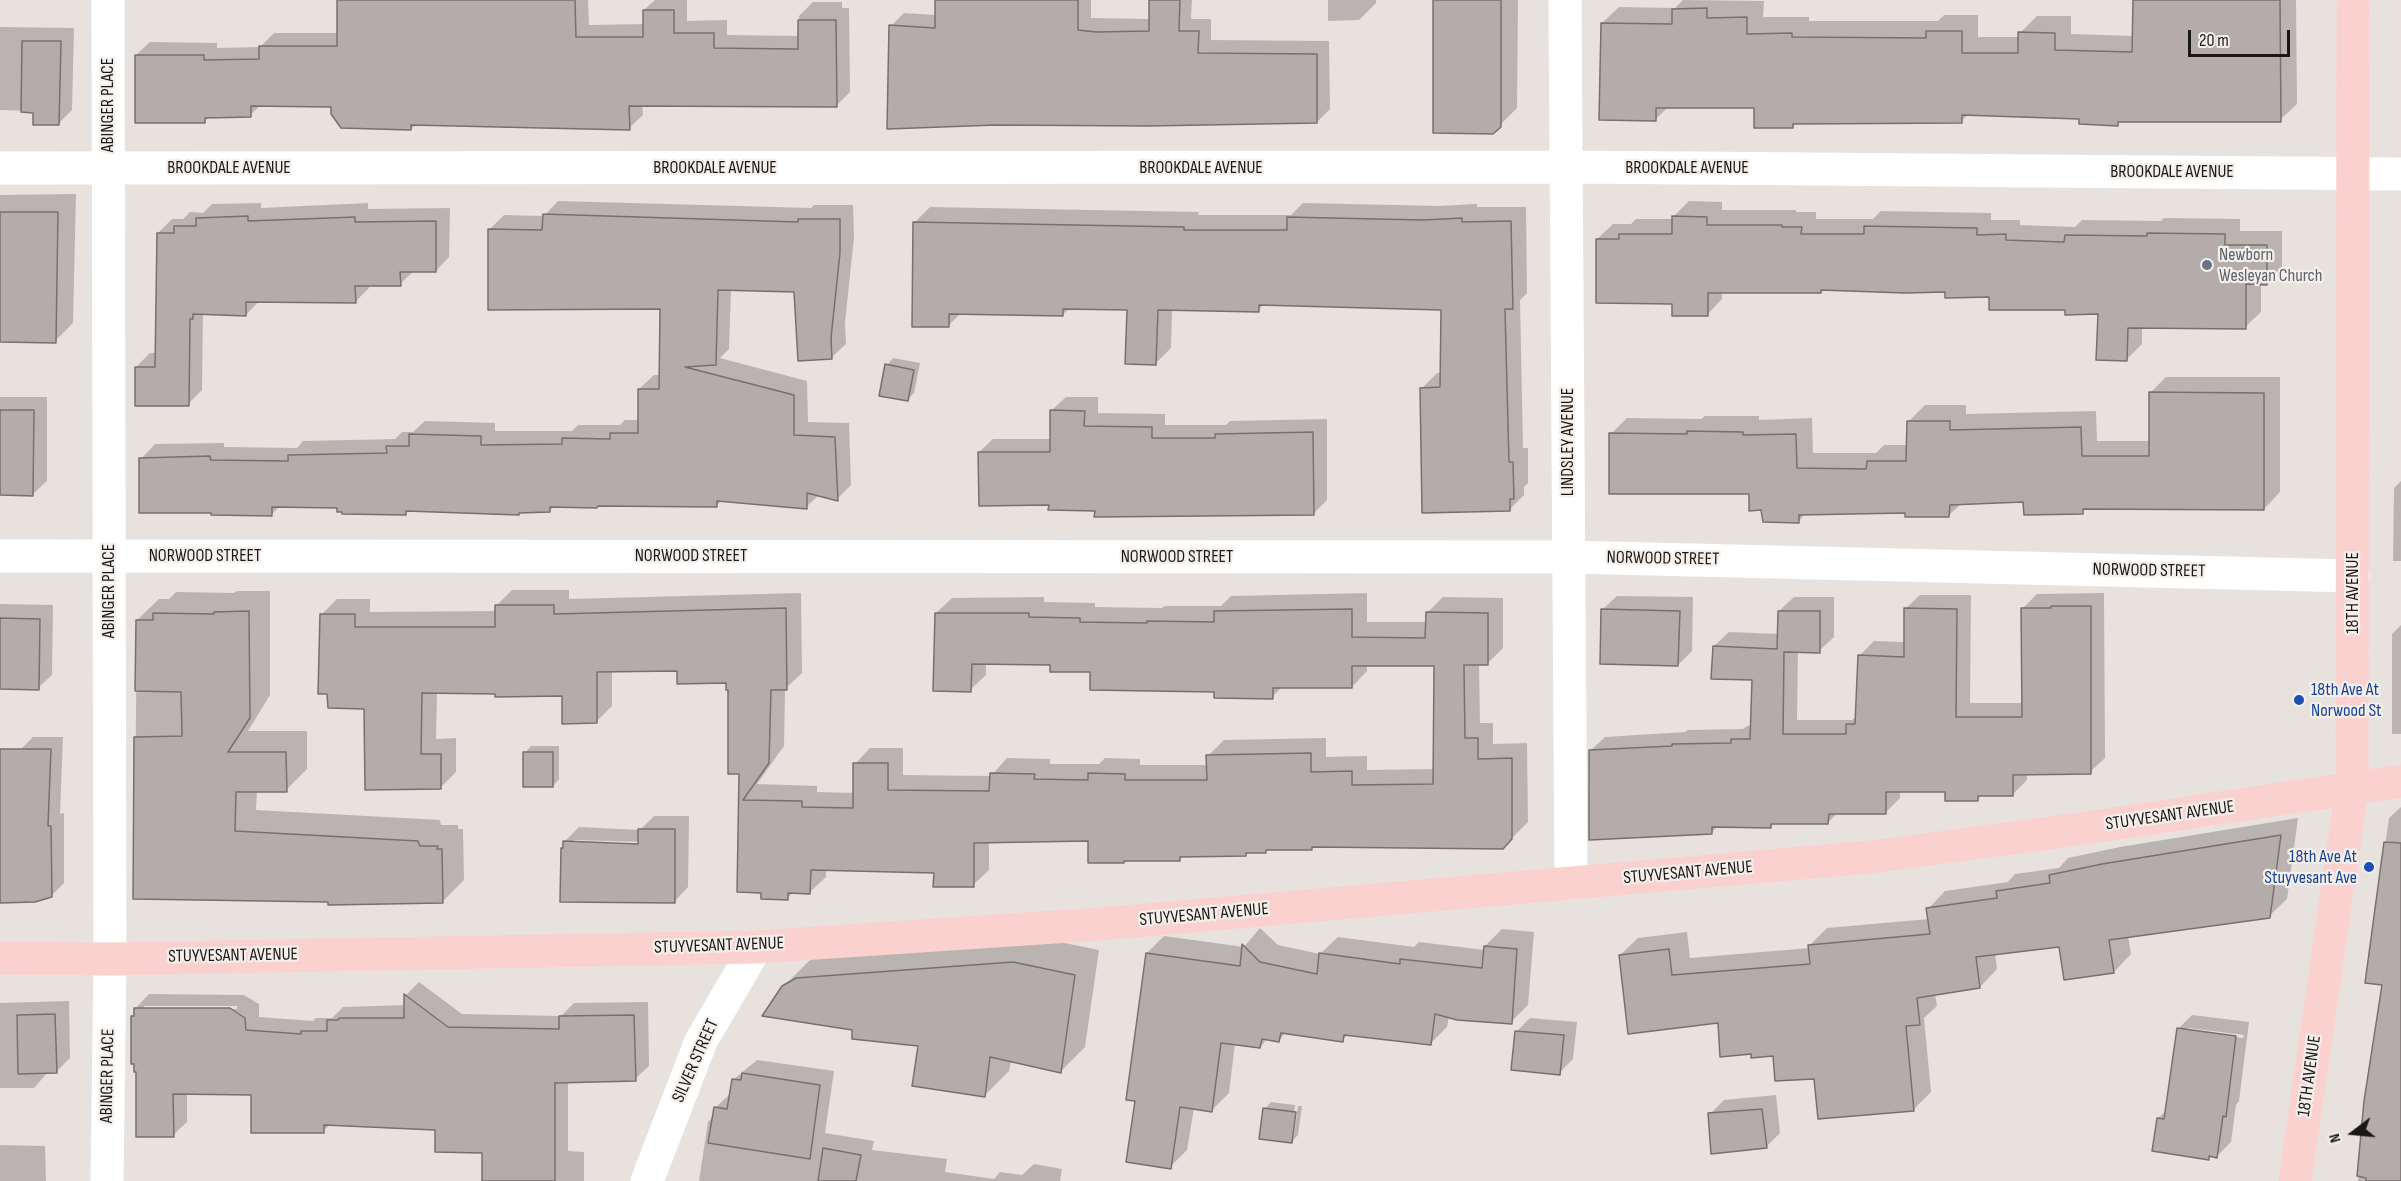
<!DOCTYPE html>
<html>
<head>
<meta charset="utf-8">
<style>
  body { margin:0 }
  #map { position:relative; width:2401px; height:1181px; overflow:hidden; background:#e8e2de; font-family:"Sofia Sans Condensed",sans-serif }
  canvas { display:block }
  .north { position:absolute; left:2323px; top:1103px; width:60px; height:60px; -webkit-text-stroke:4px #f5efeb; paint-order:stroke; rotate:254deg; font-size:16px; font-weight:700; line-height:24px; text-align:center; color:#1a1817 }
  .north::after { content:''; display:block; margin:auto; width:21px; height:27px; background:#1a1817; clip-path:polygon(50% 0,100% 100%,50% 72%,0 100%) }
  .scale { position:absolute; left:2188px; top:30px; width:102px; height:27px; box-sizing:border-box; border:3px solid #1a1817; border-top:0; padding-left:8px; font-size:18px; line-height:21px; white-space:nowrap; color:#1a1817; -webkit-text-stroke:4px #f5efeb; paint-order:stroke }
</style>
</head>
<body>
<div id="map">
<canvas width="2401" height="1181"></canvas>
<div class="north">N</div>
<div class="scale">20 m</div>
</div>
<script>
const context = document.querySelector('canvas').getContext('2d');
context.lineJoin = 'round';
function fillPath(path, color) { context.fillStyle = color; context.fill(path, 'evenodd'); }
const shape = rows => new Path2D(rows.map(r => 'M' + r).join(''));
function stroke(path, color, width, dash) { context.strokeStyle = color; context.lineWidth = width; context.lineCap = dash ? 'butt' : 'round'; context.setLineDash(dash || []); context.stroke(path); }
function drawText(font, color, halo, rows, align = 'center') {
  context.font = font + ' "Sofia Sans Condensed",sans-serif'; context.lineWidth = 4.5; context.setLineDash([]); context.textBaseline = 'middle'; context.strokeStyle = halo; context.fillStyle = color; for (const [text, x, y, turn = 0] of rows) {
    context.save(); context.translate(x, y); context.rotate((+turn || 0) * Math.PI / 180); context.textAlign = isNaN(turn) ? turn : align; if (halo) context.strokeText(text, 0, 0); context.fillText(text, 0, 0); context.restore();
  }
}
const shadow = shape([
  [338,0,588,0,589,25,645,24,644,10,655,0,687,0,687,21,727,20,727,35,800,36,799,16,813,2,842,2,842,8,849,8,850,92,837,105,642,104,643,115,629,128,416,124,411,129,333,105,261,105,250,115,210,116,204,122,136,55,150,42,217,43,217,48,260,47,274,33,338,33],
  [936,0,1091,0,1091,18,1151,19,1151,0,1192,0,1191,19,1211,19,1211,40,1329,41,1330,109,1317,122,891,26,904,13,936,15],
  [1328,0,1376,0,1376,3,1359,20,1328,21],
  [1435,0,1518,0,1517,108,1492,133],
  [1683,0,1764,1,1763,17,1809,17,1809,21,1938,21,1944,15,1978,15,1978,37,2020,37,2020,33,2037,16,2071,16,2071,34,2134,36,2135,0,2296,0,2297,104,2280,120,2122,120,2118,124,2081,117,1969,114,1961,121,1796,123,1792,127,1756,107,1669,106,1655,120,1602,23,1619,7,1675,8],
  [0,27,74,28,72,110,58,124,35,111,0,110],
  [76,194,73,323,55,341,0,340,0,195],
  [558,201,811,208,814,205,853,205,854,237,845,323,846,344,831,358,795,290,731,289,729,349,720,358,807,381,808,422,849,423,851,485,837,499,819,495,806,507,722,500,716,506,554,506,550,511,521,511,519,514,408,510,405,513,338,507,280,506,272,514,141,459,155,444,224,443,224,447,297,448,303,441,395,439,402,432,413,432,425,421,495,423,495,431,572,431,578,425,620,425,625,420,639,420,639,389,654,375,660,375,661,308,489,230,504,215,544,216],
  [1689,201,1722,202,1722,210,1796,210,1796,212,1816,212,1816,219,1873,219,1881,211,1991,213,1991,220,2020,220,2020,225,2075,227,2082,220,2161,221,2164,218,2240,219,2240,231,2282,231,2282,268,2266,283,2261,283,2261,312,2245,327,2142,327,2142,344,2126,360,2099,313,1946,290,1824,288,1821,292,1722,291,1722,299,1707,315,1673,302,1597,239,1613,224,1631,224,1636,219,1673,219,1673,217],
  [261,203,261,208,368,203,368,209,450,208,449,257,436,271,414,271,400,284,369,284,369,288,355,302,260,300,246,315,203,313,202,390,188,404,136,367,150,353,157,353,158,233,172,219,183,219,190,212,203,213,212,204],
  [1303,203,1439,206,1477,204,1477,207,1526,207,1527,293,1520,300,1523,448,1528,448,1528,483,1524,487,1524,495,1509,510,1422,388,1437,373,1442,373,1442,309,1265,303,1258,310,1172,309,1171,348,1156,363,1129,309,1070,308,1062,315,961,313,948,326,915,222,930,207,1199,212,1198,215,1291,215],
  [893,358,920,363,914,393,907,400,887,365],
  [2166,377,2280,377,2280,492,2264,509,2086,508,2082,512,2025,500,1962,503,1949,515,1906,511,1806,513,1799,521,1762,509,1750,492,1611,434,1627,418,1701,419,1705,416,1759,416,1759,420,1812,418,1813,453,1876,453,1884,445,1908,445,1909,421,1925,405,1966,405,1966,414,2096,411,2097,441,2150,441,2150,393],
  [0,397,47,397,47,481,33,494,0,493],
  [1066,397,1098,397,1098,413,1165,414,1165,425,1226,425,1230,421,1327,419,1327,500,1313,514,1096,510,1050,503,979,452,993,439,1051,439,1052,410],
  [2401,481,2401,561,2393,561,2394,488],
  [512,590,569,590,569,599,801,593,802,673,785,689,784,746,757,784,817,786,817,792,855,793,855,764,870,748,903,748,903,775,991,776,1007,758,1050,759,1050,764,1099,764,1105,758,1140,759,1140,765,1208,765,1208,756,1224,740,1326,738,1326,757,1367,756,1367,770,1435,769,1436,664,1367,665,1367,671,1352,687,1283,686,1272,697,1052,664,986,663,986,675,970,690,936,613,952,598,1044,597,1044,602,1095,603,1095,607,1162,608,1165,606,1221,606,1231,596,1367,593,1367,622,1427,622,1427,613,1443,597,1503,598,1503,648,1487,664,1479,663,1480,723,1493,723,1493,744,1527,743,1528,822,1503,847,1314,846,1311,848,1268,849,1265,851,1248,851,1245,854,1184,855,1180,860,1126,859,1124,861,1089,840,989,841,989,870,973,885,935,871,826,869,826,877,810,892,794,892,787,898,762,891,739,891,741,772,730,689,727,682,678,669,612,670,612,706,596,722,564,695,437,692,436,739,456,738,456,772,440,788,366,707,321,615,337,599,370,599,370,612,496,611,496,606],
  [237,591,270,591,270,695,248,731,307,731,307,769,286,790,257,790,256,810,440,820,441,825,458,825,458,829,463,829,464,880,442,902,134,898,137,620,159,599,169,599,176,592,234,593],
  [2104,593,2105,758,2090,772,2027,773,2027,780,2012,795,1983,794,1977,800,1947,791,1900,791,1900,798,1885,813,1838,813,1828,822,1775,822,1770,826,1718,826,1711,833,1590,751,1605,737,1685,732,1688,730,1743,729,1747,726,1752,726,1754,679,1714,646,1729,632,1779,634,1779,611,1794,597,1834,597,1834,637,1819,651,1798,651,1797,720,1852,720,1857,716,1859,656,1874,641,1905,642,1905,609,1920,595,1971,595,1970,703,2023,703,2023,608,2037,594],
  [1617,596,1693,597,1692,651,1678,665,1603,609],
  [0,604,53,605,52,675,38,688,0,688],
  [2401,625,2401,734,2392,734,2392,634],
  [33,737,63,737,60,814,64,813,64,883,51,896,0,901,0,827,20,750],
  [531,746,559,746,559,779,553,786,525,753],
  [2401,807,2401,1181,2358,1181,2366,1101,2383,983,2366,982,2389,818],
  [654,816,689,816,688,887,675,901,562,848,565,841,579,827,640,830],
  [574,840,646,842,646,845,574,843],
  [2298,818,2287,899,2269,916,2128,936,2131,954,2114,972,2061,945,1995,953,1997,969,1980,987,1935,994,1937,1006,1924,1018,1931,1092,1914,1109,1816,1077,1775,1055,1752,1052,1719,1021,1620,955,1638,938,1687,932,1690,958,1810,948,1810,945,1827,928,1929,919,1928,909,1945,891,2008,882,2015,874,2059,868,2068,858,2120,847],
  [1260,928,1278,945,1320,954,1338,937,1414,947,1419,942,1485,950,1485,946,1502,929,1534,932,1528,1005,1511,1022,1449,1016,1447,1027,1430,1044,1349,1034,1342,1040,1286,1032,1279,1040,1268,1038,1260,1047,1235,1043,1229,1093,1212,1110,1194,1108,1187,1150,1170,1167,1137,1100,1147,953,1164,936,1244,947],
  [1040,938,1099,950,1085,1047,1060,1072,1011,1061,1009,1071,984,1096,920,1044,854,1028,783,987,809,961,823,953],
  [419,982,462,1014,561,1016,574,1003,648,1002,649,1066,635,1079,568,1081,568,1151,584,1152,584,1181,483,1181,483,1151,437,1128,331,1124,323,1131,252,1093,187,1093,187,1122,173,1135,138,1070,133,1017,136,1014,136,1008,149,994,244,995,259,1004,259,1017,313,1021,316,1018,332,1018,343,1007,406,1005,406,995],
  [144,1006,237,1006,237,1009,144,1009],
  [69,1001,70,1058,56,1072,48,1072,34,1088,0,1088,0,1003],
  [2192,1015,2249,1022,2239,1101,2236,1105,2231,1142,2217,1156,2211,1155,2209,1158,2158,1118,2167,1110,2178,1029],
  [2188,1028,2244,1035,2243,1038,2188,1031],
  [1530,1018,1577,1022,1573,1059,1559,1073,1517,1031],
  [757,1060,834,1071,825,1133,874,1141,872,1150,947,1159,945,1172,994,1179,1000,1172,1022,1175,1034,1164,1062,1169,1060,1181,699,1181,708,1122,714,1116,716,1107,730,1094,734,1079],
  [1776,1095,1780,1133,1766,1147,1710,1114,1724,1100],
  [1271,1102,1295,1105,1291,1136,1294,1136,1298,1106,1302,1106,1298,1135,1291,1142,1265,1109],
  [0,1145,45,1146,46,1181,0,1181]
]);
const building = shape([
  [337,0,575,0,576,37,643,37,643,10,674,10,674,33,714,33,714,48,798,49,798,20,836,20,837,107,629,106,630,130,411,125,411,130,341,128,331,114,331,107,251,106,251,117,205,118,205,123,135,123,135,55,204,55,204,60,259,59,259,46,337,46,337,0],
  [935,0,1078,0,1078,30,1096,32,1149,31,1149,0,1180,0,1179,31,1199,31,1198,53,1317,54,1317,123,1148,126,996,125,887,129,889,25,935,28,935,0],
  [1433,0,1501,0,1501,127,1493,134,1433,133,1433,0],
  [2133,0,2280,0,2281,122,2118,122,2118,126,2079,124,2079,119,1962,115,1962,123,1793,124,1793,128,1754,128,1754,108,1656,108,1656,121,1599,120,1601,23,1672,24,1672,9,1707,8,1707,18,1747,17,1747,34,1792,33,1792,37,1926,38,1926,31,1962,31,1962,53,2018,53,2018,32,2055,33,2055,50,2132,52,2133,0],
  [22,41,61,41,59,125,33,125,33,113,21,112,22,41],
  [0,212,58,212,56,343,0,342,0,212],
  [543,214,798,222,798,219,840,219,840,253,831,338,832,359,798,361,794,292,718,290,716,365,685,367,794,395,794,435,835,437,838,501,807,493,807,509,717,501,717,507,598,506,597,508,550,507,550,512,519,513,519,515,406,511,406,515,342,514,342,512,337,512,337,508,272,507,272,516,211,515,211,513,139,513,139,458,210,456,211,460,288,461,288,455,387,453,386,446,409,446,409,434,481,436,481,445,562,444,562,438,610,439,610,433,638,433,638,389,659,389,660,309,488,310,488,229,542,230,543,214],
  [248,216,248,221,355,217,355,222,436,221,436,272,400,272,401,286,355,286,356,303,246,302,246,316,193,314,193,319,190,319,189,406,135,406,135,367,155,367,157,233,174,233,174,226,196,226,196,218,248,216],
  [1672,216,1707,217,1707,225,1782,225,1782,227,1802,227,1801,234,1864,234,1864,226,1977,228,1977,235,2006,234,2006,240,2064,242,2065,235,2147,236,2147,233,2225,234,2225,245,2267,245,2267,285,2246,284,2246,329,2128,328,2127,361,2096,360,2098,314,2065,315,2065,310,1989,310,1989,297,1945,298,1945,292,1905,293,1821,290,1821,293,1708,293,1708,316,1672,316,1672,304,1596,303,1596,239,1619,239,1619,234,1672,234,1672,216],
  [1287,217,1423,220,1462,218,1462,222,1511,221,1513,309,1505,309,1509,462,1513,462,1514,499,1510,499,1510,511,1422,513,1420,388,1440,387,1441,310,1259,305,1259,312,1158,310,1156,365,1125,364,1127,310,1063,309,1063,316,949,314,949,327,912,327,913,222,1184,227,1184,230,1287,230,1287,217],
  [885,364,914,370,908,401,879,396,885,364],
  [2149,392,2264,393,2264,510,2083,509,2083,514,2024,515,2023,502,1950,505,1949,517,1905,517,1905,513,1799,515,1799,523,1763,522,1761,510,1749,511,1749,494,1609,494,1609,433,1687,434,1687,431,1743,432,1743,435,1796,434,1797,468,1866,469,1867,461,1906,461,1907,421,1950,421,1950,430,2081,427,2082,456,2149,456,2149,392],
  [0,410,34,410,33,496,0,495,0,410],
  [1050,410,1085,411,1084,426,1152,427,1152,438,1215,438,1215,434,1313,432,1314,515,1094,517,1095,511,1048,510,1049,505,979,506,978,452,1050,452,1050,410],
  [495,605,554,605,554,614,786,608,787,690,771,690,769,763,743,800,802,801,802,807,853,808,853,763,888,763,888,790,989,791,990,773,1035,774,1034,779,1088,780,1088,773,1125,774,1125,780,1207,780,1206,755,1311,753,1311,772,1352,771,1352,785,1433,784,1434,666,1352,666,1352,688,1273,688,1273,699,1214,698,1214,692,1090,690,1090,672,1050,672,1050,665,972,664,971,692,933,691,935,613,1029,613,1029,617,1080,618,1080,622,1147,623,1147,621,1214,622,1214,611,1352,609,1352,637,1425,638,1426,612,1488,613,1488,665,1464,665,1465,738,1478,738,1478,759,1512,758,1512,839,1503,849,1312,847,1312,850,1266,850,1266,853,1246,853,1246,856,1180,857,1180,861,1124,861,1124,863,1088,863,1088,841,974,843,974,887,933,887,934,873,811,870,810,894,788,893,788,900,761,899,761,893,737,892,739,774,728,774,728,690,726,690,726,683,677,684,677,671,597,672,597,723,562,724,562,696,495,697,495,694,422,693,421,754,441,754,441,789,365,790,364,709,328,708,327,694,318,694,320,614,355,614,355,627,495,627,495,605],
  [2051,606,2091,606,2091,774,2013,775,2013,796,1978,796,1978,801,1945,801,1945,792,1886,792,1886,814,1829,814,1828,824,1771,824,1771,828,1712,827,1712,834,1589,840,1589,750,1672,746,1672,744,1731,743,1731,739,1750,739,1752,680,1711,679,1713,646,1777,649,1778,611,1820,611,1820,653,1784,652,1783,734,1846,734,1846,724,1855,724,1858,655,1904,657,1904,608,1957,609,1956,717,2022,717,2021,608,2051,608,2051,606],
  [1601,609,1680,611,1678,666,1600,664,1601,609],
  [249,611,250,718,228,752,286,752,287,792,236,792,235,831,418,841,420,846,438,846,437,849,442,849,443,903,328,905,328,902,133,899,134,737,182,736,181,692,135,691,136,620,153,620,153,613,214,614,214,612,249,611],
  [0,618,40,619,39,690,0,689,0,618],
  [0,749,51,749,48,826,51,826,52,897,35,902,0,903,0,749],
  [523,752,553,752,553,787,523,787,523,752],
  [638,829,675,829,675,903,560,902,561,848,563,848,563,841,638,844,638,829],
  [2281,835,2270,918,2109,940,2114,973,2064,980,2059,947,1976,957,1980,988,1917,998,1920,1025,1906,1026,1914,1111,1818,1119,1814,1079,1775,1081,1773,1056,1751,1058,1751,1054,1720,1057,1718,1023,1628,1034,1619,955,1669,949,1672,975,1810,964,1808,945,1930,934,1926,908,1997,898,1996,891,2050,883,2049,875,2102,864,2281,835],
  [2384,842,2401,843,2401,1181,2366,1181,2366,1178,2357,1176,2364,1101,2382,985,2365,983,2384,842],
  [1242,944,1260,962,1317,974,1319,953,1400,964,1400,959,1482,968,1484,946,1517,949,1512,1024,1457,1020,1435,1014,1431,1045,1344,1035,1343,1042,1281,1033,1279,1042,1262,1039,1260,1048,1221,1043,1212,1112,1180,1107,1171,1169,1126,1162,1135,1101,1126,1100,1146,953,1240,966,1242,944],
  [1013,962,1075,975,1061,1073,990,1057,985,1097,912,1086,918,1046,852,1039,852,1030,762,1016,782,986,796,978,1013,962],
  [404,994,448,1027,559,1029,559,1016,634,1015,636,1081,555,1083,555,1181,482,1181,482,1153,435,1152,435,1130,324,1125,324,1133,251,1133,251,1095,173,1094,174,1137,136,1137,136,1072,134,1072,134,1064,131,1064,131,1016,134,1016,134,1008,230,1008,245,1018,246,1030,301,1034,301,1031,327,1031,327,1020,338,1020,339,1018,404,1018,404,994],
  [55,1014,57,1073,18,1074,17,1015,55,1014],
  [2177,1028,2236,1036,2226,1117,2223,1116,2217,1158,2209,1156,2209,1160,2152,1151,2157,1118,2164,1119,2177,1028],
  [1515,1031,1564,1035,1560,1075,1511,1070,1515,1031],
  [742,1073,820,1085,810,1159,708,1143,714,1107,727,1109,732,1079,741,1080,742,1073],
  [1263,1108,1296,1112,1292,1143,1259,1139,1263,1108],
  [1762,1109,1767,1148,1711,1154,1708,1113,1762,1109],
  [823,1148,861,1155,856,1181,818,1181,823,1148]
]);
const minor = shape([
  [1565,0,1571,883],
  [0,168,1575,167,2401,174],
  [0,556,1569,557,2353,576],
  [107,1181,110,959,108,0],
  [647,1181,701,1041,756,947]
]);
const major = shape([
  [0,958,110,959,756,947,1099,924,1871,857,2072,830,2401,781],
  [2295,1181,2352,789,2353,0]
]);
const markers = [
  [2207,265,6,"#6b7280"],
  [2299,700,6,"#1a4fb4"],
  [2369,867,6,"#1a4fb4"]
];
const streetNames = [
  ["ABINGER PLACE",108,105,-90],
  ["BROOKDALE AVENUE",229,168],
  ["BROOKDALE AVENUE",715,168],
  ["BROOKDALE AVENUE",1201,168],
  ["BROOKDALE AVENUE",1687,168],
  ["BROOKDALE AVENUE",2172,172],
  ["LINDSLEY AVENUE",1568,442,-90],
  ["NORWOOD STREET",205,556],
  ["NORWOOD STREET",691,556],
  ["NORWOOD STREET",1177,557],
  ["NORWOOD STREET",1663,559,1],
  ["NORWOOD STREET",2149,571,1],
  ["ABINGER PLACE",109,591,-90],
  ["18TH AVENUE",2353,593,-90],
  ["STUYVESANT AVENUE",2170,816,-8],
  ["STUYVESANT AVENUE",1688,873,-5],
  ["STUYVESANT AVENUE",1204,915,-5],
  ["STUYVESANT AVENUE",719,946,-2],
  ["STUYVESANT AVENUE",233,956,-1],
  ["SILVER STREET",696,1061,-66],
  ["ABINGER PLACE",108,1076,-89],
  ["18TH AVENUE",2310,1076,-82]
];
const worshipNames = [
  ["Newborn",2219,255],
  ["Wesleyan Church",2219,276]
];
const transitNames = [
  ["18th Ave At",2311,690],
  ["Norwood St",2311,711],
  ["18th Ave At",2357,857,"right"],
  ["Stuyvesant Ave",2357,878,"right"]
];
fillPath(shadow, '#0003');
fillPath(building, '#b3acab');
stroke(building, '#77706f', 1.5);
stroke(minor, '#fff', 33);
stroke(major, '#fbd1cf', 33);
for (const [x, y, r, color] of markers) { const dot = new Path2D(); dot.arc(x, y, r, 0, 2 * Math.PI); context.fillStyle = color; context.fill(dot); stroke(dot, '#f5efeb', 2); }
drawText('18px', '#1a1817', '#f5efeb', streetNames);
drawText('18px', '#5b616d', '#f5efeb', worshipNames, 'left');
drawText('18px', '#164399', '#f5efeb', transitNames, 'left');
</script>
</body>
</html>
